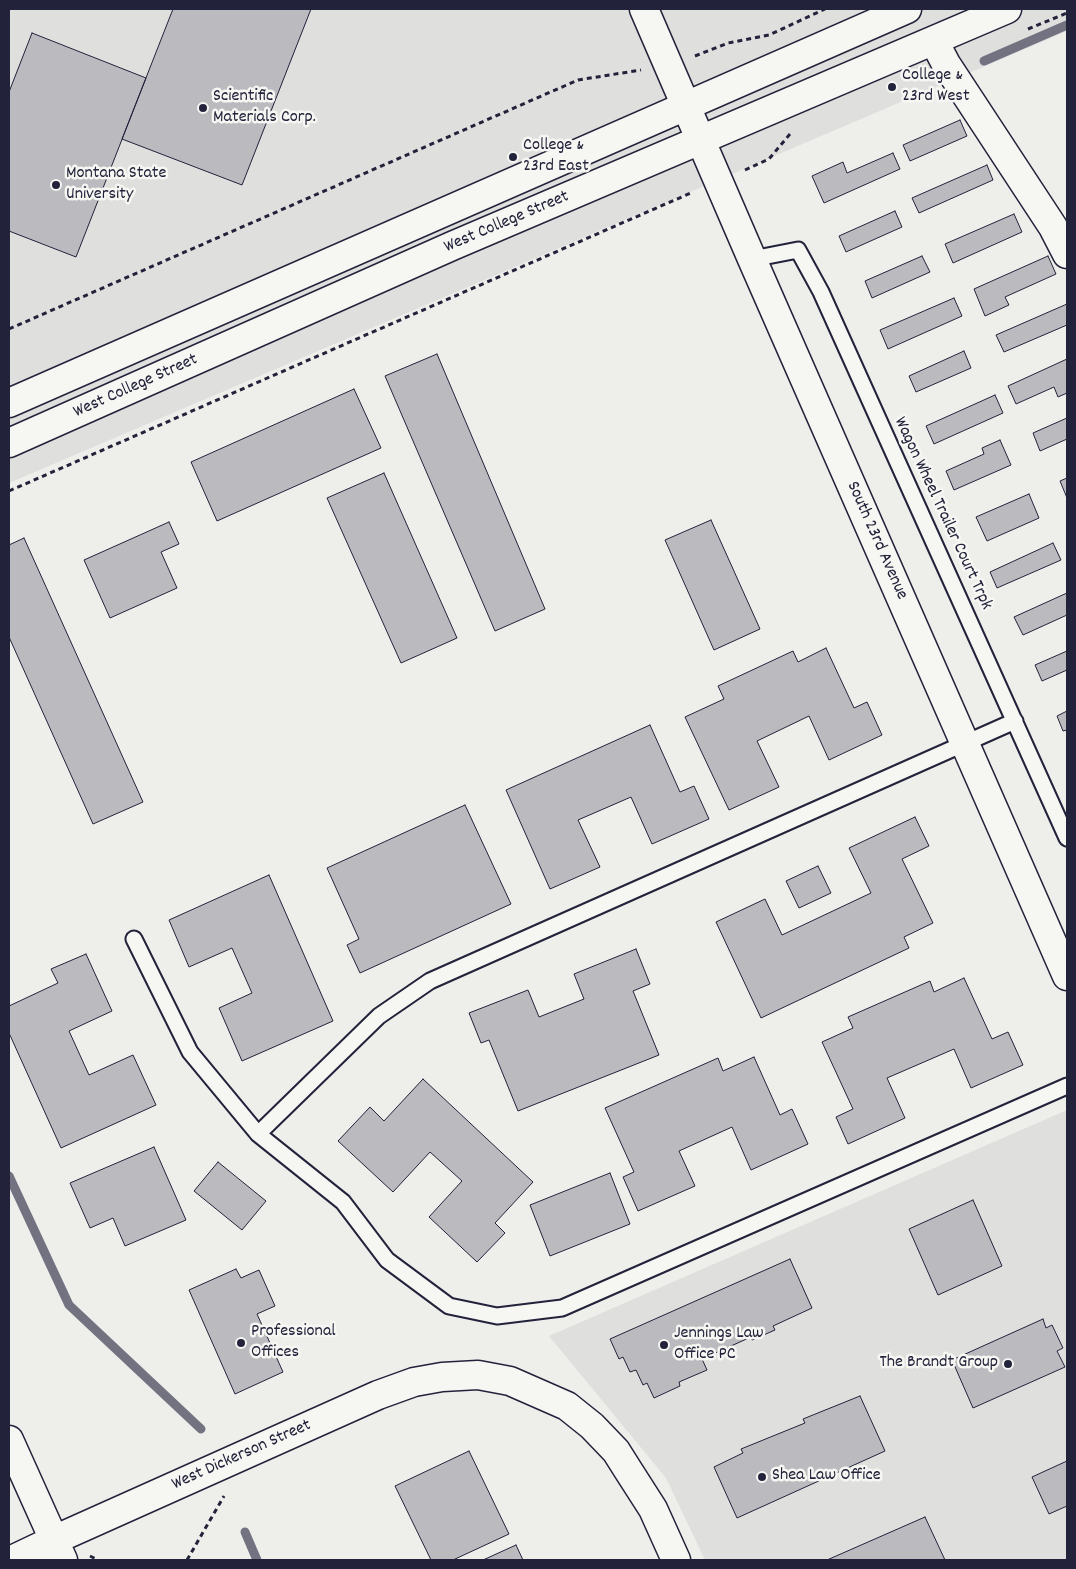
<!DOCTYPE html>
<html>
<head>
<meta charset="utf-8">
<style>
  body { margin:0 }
  #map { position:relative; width:1076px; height:1569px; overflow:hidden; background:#eeeeeb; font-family:Dekko,sans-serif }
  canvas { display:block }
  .frame { position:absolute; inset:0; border:10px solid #22223b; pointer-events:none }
</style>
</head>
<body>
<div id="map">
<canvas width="1076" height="1569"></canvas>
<div class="frame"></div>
</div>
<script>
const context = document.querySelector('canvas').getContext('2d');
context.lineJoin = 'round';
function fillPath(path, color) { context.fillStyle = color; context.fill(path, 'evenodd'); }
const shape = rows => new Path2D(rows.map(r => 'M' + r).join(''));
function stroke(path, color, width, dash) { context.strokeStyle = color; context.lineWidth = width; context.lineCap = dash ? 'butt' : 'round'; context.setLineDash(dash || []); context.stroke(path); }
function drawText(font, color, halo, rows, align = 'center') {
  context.font = font + ' Dekko,sans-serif'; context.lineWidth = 5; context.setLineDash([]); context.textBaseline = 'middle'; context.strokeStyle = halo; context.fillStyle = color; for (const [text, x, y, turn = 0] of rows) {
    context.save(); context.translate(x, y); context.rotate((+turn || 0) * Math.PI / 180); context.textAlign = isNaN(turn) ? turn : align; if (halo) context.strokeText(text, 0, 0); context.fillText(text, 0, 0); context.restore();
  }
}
const built = shape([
  [9,9,1067,9,1067,31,9,483],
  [1067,1110,1067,1560,705,1560,666,1478,549,1336]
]);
const stream = shape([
  [984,61,1067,25],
  [9,1176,69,1305,201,1429],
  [245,1532,257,1560]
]);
const building = shape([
  [173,9,311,9,242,185,122,139,173,9],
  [32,33,146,78,76,257,9,231,9,92,32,33],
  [960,120,967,136,910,161,903,145,960,120],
  [893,153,900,169,824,203,812,176,843,162,847,173,893,153],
  [987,165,993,180,919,213,912,198,987,165],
  [895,211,902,227,846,252,839,236,895,211],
  [1014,214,1022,232,953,263,945,244,1014,214],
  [922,256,930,272,872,298,865,281,922,256],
  [1048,256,1056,274,1005,297,1009,305,985,316,974,289,1048,256],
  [954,298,962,316,888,349,880,330,954,298],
  [1067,304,1067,325,1004,352,996,335,1067,304],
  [964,351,971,368,916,392,909,376,964,351],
  [437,354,545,609,495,631,385,376,437,354],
  [1067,359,1067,393,1058,397,1054,387,1016,404,1008,386,1067,359],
  [354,389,381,448,217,521,191,462,354,389],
  [995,395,1003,413,934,444,926,426,995,395],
  [1067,418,1067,439,1040,451,1033,433,1067,418],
  [1000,440,1011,465,954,490,946,471,984,454,982,448,1000,440],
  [384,473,457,638,401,663,327,498,384,473],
  [1067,478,1067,498,1060,481,1067,478],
  [1029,494,1039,518,987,541,976,517,1029,494],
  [711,520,760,629,714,650,665,540,711,520],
  [169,522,179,544,161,552,177,588,110,618,84,560,169,522],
  [24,538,143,802,93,824,9,637,9,545,24,538],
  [1053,543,1061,560,997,588,990,572,1053,543],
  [1067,593,1067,615,1023,635,1014,617,1067,593],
  [826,648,854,708,867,702,882,735,829,760,809,716,757,741,779,787,729,810,685,717,724,699,718,686,793,651,798,662,826,648],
  [1067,651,1067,670,1042,681,1035,665,1067,651],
  [1067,711,1067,730,1063,731,1057,716,1067,711],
  [650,725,680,792,694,786,709,819,652,844,631,797,578,820,600,867,550,889,506,790,650,725],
  [465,805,511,904,360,973,347,945,359,939,327,868,465,805],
  [915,817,929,846,902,859,933,923,904,937,909,948,761,1018,716,922,765,899,782,935,871,893,849,848,915,817],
  [818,866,831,893,799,908,786,881,818,866],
  [269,875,333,1021,242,1061,219,1008,252,993,232,948,189,967,169,920,269,875],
  [636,949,650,984,633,991,659,1055,518,1111,489,1040,481,1043,469,1013,528,990,539,1017,584,999,574,974,636,949],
  [86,954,112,1011,69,1031,89,1075,133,1055,156,1105,61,1148,9,1033,9,1006,58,983,51,969,86,954],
  [964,978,992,1039,1008,1032,1023,1065,971,1088,954,1049,887,1078,905,1118,848,1144,836,1117,853,1109,822,1042,853,1028,848,1017,930,981,934,992,964,978],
  [754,1057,780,1115,792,1109,808,1144,751,1170,732,1127,679,1151,695,1186,638,1211,623,1177,634,1172,605,1108,718,1058,723,1071,754,1057],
  [423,1079,533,1182,495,1223,505,1233,477,1262,429,1217,462,1181,430,1152,393,1192,338,1141,370,1107,384,1121,423,1079],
  [154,1147,186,1220,125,1246,113,1218,90,1228,70,1183,154,1147],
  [218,1162,266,1201,242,1230,194,1191,218,1162],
  [610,1173,630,1224,550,1256,530,1205,610,1173],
  [973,1200,1002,1266,938,1295,909,1229,973,1200],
  [790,1259,812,1308,773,1326,775,1330,752,1340,751,1337,702,1359,707,1370,679,1382,680,1386,654,1398,647,1383,643,1385,636,1370,630,1372,623,1357,619,1359,610,1339,790,1259],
  [236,1269,241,1278,259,1270,275,1306,257,1314,283,1372,235,1394,189,1290,236,1269],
  [1043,1319,1046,1328,1052,1325,1063,1348,1057,1351,1065,1367,973,1408,952,1360,1043,1319],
  [860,1396,885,1451,737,1518,714,1467,743,1453,741,1449,805,1423,803,1419,860,1396],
  [469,1451,509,1534,453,1560,431,1560,395,1486,469,1451],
  [1067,1461,1067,1506,1049,1514,1032,1477,1067,1461],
  [925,1517,945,1560,827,1560,925,1517],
  [516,1545,523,1560,483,1560,516,1545]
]);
const path = shape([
  [1028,29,1067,13],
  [695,56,728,43,769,35,825,9],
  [745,170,769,159,790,134],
  [9,329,578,80,641,70],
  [9,491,693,192],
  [90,1556,98,1560],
  [187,1560,224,1496]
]);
const lane = shape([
  [752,259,798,250,821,292,1067,838],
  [134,939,190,1052,258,1134,343,1202,387,1260,449,1306,497,1316,562,1308,1067,1086],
  [258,1134,379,1016,430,981,1015,721]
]);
const street = shape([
  [644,9,752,259,1067,976],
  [934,41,946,64,1053,227,1067,254],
  [9,1440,63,1560],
  [12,1560,54,1540,378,1395,414,1382,442,1377,478,1375,510,1381,567,1406,592,1426,616,1451,628,1470,653,1509,676,1560]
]);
const secondary = shape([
  [9,403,907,9],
  [9,443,452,246,1007,9]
]);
const markers = [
  [892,87,5,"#22223b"],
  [203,108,5,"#22223b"],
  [513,157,5,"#22223b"],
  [56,185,5,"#22223b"],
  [241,1343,5,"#22223b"],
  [664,1345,5,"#22223b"],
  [1008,1364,5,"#22223b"],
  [762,1477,5,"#22223b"]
];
const poiNames = [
  ["College &",902,77],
  ["23rd West",902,98],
  ["Scientific",213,98],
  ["Materials Corp.",213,119],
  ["College &",523,147],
  ["23rd East",523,168],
  ["Montana State",66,175],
  ["University",66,196],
  ["Professional",251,1333],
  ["Offices",251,1354],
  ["Jennings Law",674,1335],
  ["Office PC",674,1356],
  ["The Brandt Group",998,1364,"right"],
  ["Shea Law Office",772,1477]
];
const streetNames = [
  ["West College Street",507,223,-23],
  ["West College Street",136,387,-24],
  ["Wagon Wheel Trailer Court Trpk",942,514,65],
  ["South 23rd Avenue",876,541,66],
  ["West Dickerson Street",242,1456,-24]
];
fillPath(built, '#dfdfde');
stroke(stream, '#727281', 9);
fillPath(building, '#bbbbbf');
stroke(building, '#22223b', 1);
stroke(lane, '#22223b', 19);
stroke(street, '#22223b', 31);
stroke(secondary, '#22223b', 31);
stroke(path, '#22223b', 3, [5, 4]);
stroke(lane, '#f6f6f2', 15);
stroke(street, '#f6f6f2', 28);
stroke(secondary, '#f6f6f2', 28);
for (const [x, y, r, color] of markers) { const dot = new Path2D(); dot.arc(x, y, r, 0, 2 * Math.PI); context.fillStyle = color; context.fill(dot); stroke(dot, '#f6f6f2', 2); }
drawText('18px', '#22223b', '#f6f6f2', poiNames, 'left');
drawText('18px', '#22223b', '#f6f6f2', streetNames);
</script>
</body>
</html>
